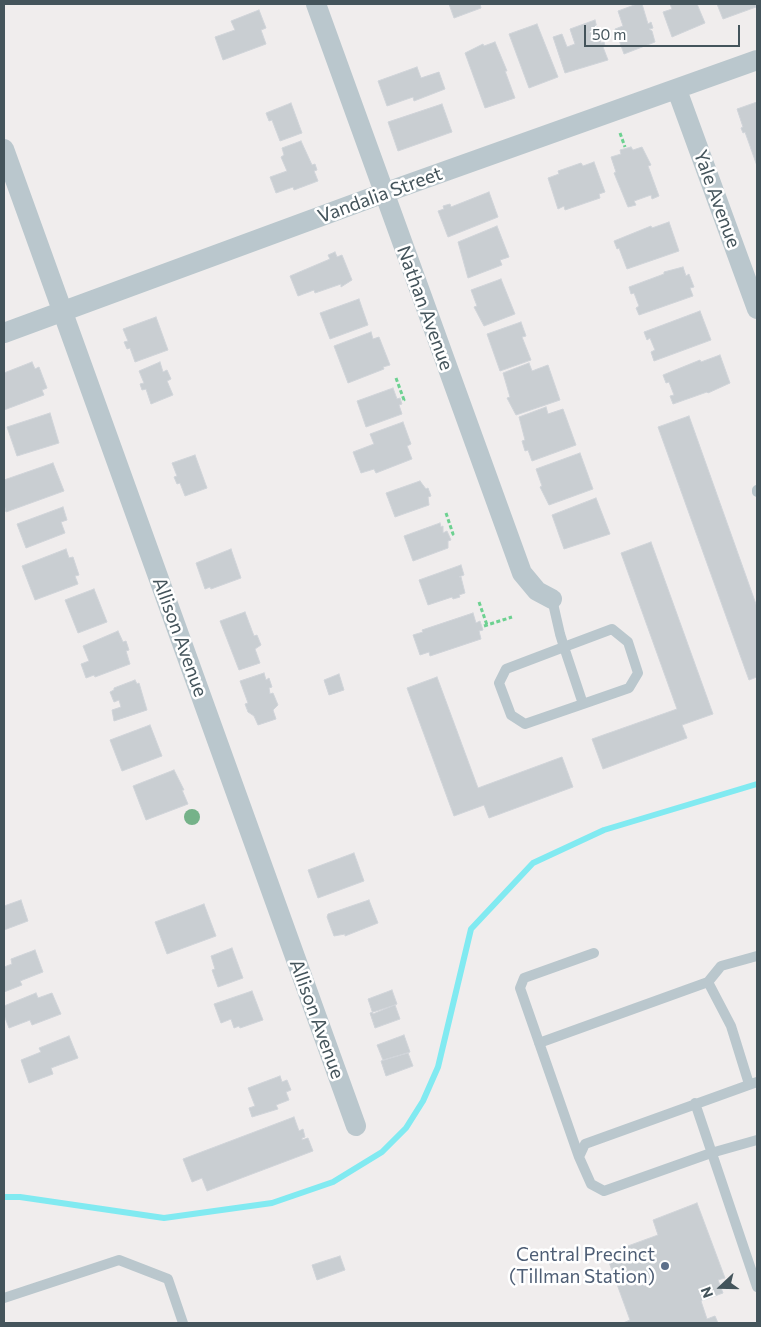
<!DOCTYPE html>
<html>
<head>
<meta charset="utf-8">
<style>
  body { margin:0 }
  #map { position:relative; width:761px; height:1327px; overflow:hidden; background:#f0eded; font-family:Commissioner,sans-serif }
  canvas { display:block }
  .frame { position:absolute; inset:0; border:5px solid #44545b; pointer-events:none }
  .north { position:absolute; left:696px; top:1262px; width:50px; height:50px; -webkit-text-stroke:4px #fff; paint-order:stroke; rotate:249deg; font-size:14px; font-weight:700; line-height:20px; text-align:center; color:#44545b }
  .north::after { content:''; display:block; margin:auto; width:18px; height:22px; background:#44545b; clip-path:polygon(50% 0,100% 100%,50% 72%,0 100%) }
  .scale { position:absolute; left:584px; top:25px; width:156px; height:22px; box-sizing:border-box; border:2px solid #44545b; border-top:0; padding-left:6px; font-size:15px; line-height:18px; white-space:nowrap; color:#44545b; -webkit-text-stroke:4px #fff; paint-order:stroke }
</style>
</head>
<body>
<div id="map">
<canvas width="761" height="1327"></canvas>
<div class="frame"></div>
<div class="north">N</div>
<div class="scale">50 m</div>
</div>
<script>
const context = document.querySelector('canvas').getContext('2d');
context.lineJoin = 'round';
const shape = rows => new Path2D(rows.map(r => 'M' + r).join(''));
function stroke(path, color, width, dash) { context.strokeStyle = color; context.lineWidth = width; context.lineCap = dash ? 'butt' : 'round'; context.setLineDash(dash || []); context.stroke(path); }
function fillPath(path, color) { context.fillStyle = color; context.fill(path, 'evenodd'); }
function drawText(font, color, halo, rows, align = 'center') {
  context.font = font + ' Commissioner,sans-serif'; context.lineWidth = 5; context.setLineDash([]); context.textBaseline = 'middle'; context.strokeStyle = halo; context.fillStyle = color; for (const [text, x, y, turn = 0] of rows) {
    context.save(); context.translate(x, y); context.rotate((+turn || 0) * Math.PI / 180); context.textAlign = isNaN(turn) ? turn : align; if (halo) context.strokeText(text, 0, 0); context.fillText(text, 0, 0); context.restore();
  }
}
const stream = shape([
  [4,1197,20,1197,164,1218,272,1203,333,1182,382,1152,406,1128,423,1101,438,1067,471,929,533,863,604,830,757,784]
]);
const building = shape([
  [449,4,480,4,481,8,454,18,449,4],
  [637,4,642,4,648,24,651,22,653,28,649,29,652,31,655,42,624,54,615,29,623,26,618,11,637,4],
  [670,4,697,4,705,23,672,37,663,12,672,9,670,4],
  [717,4,755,4,756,7,723,19,717,4],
  [259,10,266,28,261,30,266,44,223,60,215,37,235,30,231,21,259,10],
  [595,20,601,43,604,42,605,46,603,47,608,60,565,73,553,37,562,34,567,47,575,44,570,29,595,20],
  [537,24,558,77,529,88,509,34,537,24],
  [495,42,507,71,505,71,515,98,485,108,465,53,483,44,484,46,495,42],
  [417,67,421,78,439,72,445,89,414,101,413,97,387,106,378,81,417,67],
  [757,102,757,166,745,132,743,133,741,128,743,127,737,109,757,102],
  [291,103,302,133,280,141,272,120,269,121,266,113,291,103],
  [442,104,452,132,398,151,388,122,442,104],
  [301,141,312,165,315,164,317,170,314,171,318,181,294,190,293,187,276,193,270,177,287,171,281,157,284,155,282,148,301,141],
  [631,147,633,150,642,147,651,165,648,166,659,196,652,199,651,195,634,201,636,205,628,207,614,173,616,172,611,157,621,154,620,150,631,147],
  [594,162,605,192,599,194,600,198,565,210,564,206,558,209,548,178,559,174,558,171,581,163,583,166,594,162],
  [489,192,498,217,448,237,438,211,444,209,443,206,450,204,451,207,489,192],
  [669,222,679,251,627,269,619,248,617,249,614,241,651,226,652,228,669,222],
  [497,226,509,257,500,260,502,265,468,278,458,242,497,226],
  [335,252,337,257,342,255,352,280,341,287,341,284,315,293,314,290,298,296,290,276,330,259,328,255,335,252],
  [683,267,686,276,689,274,694,287,690,288,693,296,639,315,636,308,639,306,634,293,631,294,629,287,664,274,664,272,683,267],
  [501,279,515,314,484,326,474,307,477,306,471,290,501,279],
  [359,299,368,325,330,339,320,313,359,299],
  [700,311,711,340,654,361,651,352,655,350,650,338,647,340,644,332,700,311],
  [156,317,168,350,135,362,130,348,127,349,124,342,128,341,123,329,156,317],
  [521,322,526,336,522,337,531,360,500,371,487,334,521,322],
  [371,332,373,339,379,337,390,365,383,367,384,369,348,383,334,346,371,332],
  [720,355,730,383,708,393,707,392,673,404,670,396,674,395,669,382,666,383,663,375,700,360,701,362,720,355],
  [32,362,35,369,39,367,47,388,42,390,44,395,4,410,4,373,32,362],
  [160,362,163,372,167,370,171,379,167,381,173,395,151,404,146,389,142,390,140,384,144,383,139,371,160,362],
  [529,363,532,371,548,365,560,400,516,415,507,398,510,397,503,373,529,363],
  [393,388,397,399,400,398,402,404,399,405,402,414,366,427,357,401,393,388],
  [546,407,548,414,563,409,576,445,532,461,528,450,525,451,522,441,525,440,519,417,546,407],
  [50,413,59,443,17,456,7,427,50,413],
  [689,416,757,607,757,677,749,680,658,427,689,416],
  [403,422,411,444,407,446,412,459,376,473,374,469,361,473,353,452,374,444,370,434,403,422],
  [580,453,593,489,549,505,540,487,542,486,536,469,580,453],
  [195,455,207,488,185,496,180,483,177,484,174,477,177,476,172,463,195,455],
  [53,463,64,491,6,512,4,504,4,480,53,463],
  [420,481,426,489,428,488,431,496,428,497,429,505,395,517,386,493,420,481],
  [596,498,610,534,564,549,552,515,596,498],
  [63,507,67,520,61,522,65,533,26,548,17,524,63,507],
  [440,523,441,527,443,526,443,533,447,531,451,540,448,541,448,548,413,561,404,536,440,523],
  [651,542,713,714,682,725,687,738,603,769,592,739,677,709,621,553,651,542],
  [66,549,69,558,73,557,79,575,75,576,78,584,35,600,22,566,66,549],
  [231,549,241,578,211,589,210,587,205,589,196,563,231,549],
  [461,565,464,575,459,577,461,577,465,593,459,595,460,597,453,599,452,597,428,605,419,580,461,565],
  [94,589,107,622,78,633,65,600,94,589],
  [245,612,254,636,257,635,261,645,255,649,260,663,239,670,220,621,245,612],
  [473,613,476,623,480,621,483,630,479,631,481,639,430,656,429,652,420,655,413,635,423,632,422,630,473,613],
  [118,631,123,642,126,641,129,650,126,651,130,664,95,677,94,675,86,678,81,664,89,661,83,646,118,631],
  [264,673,266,680,269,678,272,687,269,688,270,694,273,693,278,705,273,710,276,719,258,725,254,716,248,712,245,704,248,703,240,681,264,673],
  [339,674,344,690,329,695,324,680,339,674],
  [437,677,478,788,562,757,573,787,489,818,484,805,454,816,407,688,437,677],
  [135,680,137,684,139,683,147,710,114,721,112,710,121,707,119,700,114,702,110,692,114,690,114,688,135,680],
  [150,725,162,756,122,771,110,740,150,725],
  [174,770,184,790,182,790,188,804,146,820,133,786,174,770],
  [354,853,364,881,318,898,308,870,354,853],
  [21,900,28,921,4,930,4,906,21,900],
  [369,900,378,923,345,936,345,934,334,936,327,917,328,914,369,900],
  [204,904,216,936,167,954,155,922,204,904],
  [232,948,243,978,218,987,212,970,215,969,211,956,232,948],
  [35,950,43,972,20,981,22,985,4,992,4,967,12,964,11,959,35,950],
  [392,990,397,1004,373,1014,368,999,392,990],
  [252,991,263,1020,240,1028,239,1026,234,1028,231,1019,221,1023,214,1004,252,991],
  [36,993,38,998,52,993,61,1014,32,1025,30,1020,9,1028,4,1015,4,1006,36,993],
  [395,1005,400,1019,375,1028,370,1013,395,1005],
  [404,1035,410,1052,383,1060,377,1045,404,1035],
  [69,1036,78,1058,51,1068,53,1074,29,1083,21,1060,41,1052,39,1048,69,1036],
  [408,1053,413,1066,386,1076,381,1061,408,1053],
  [280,1076,282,1082,287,1080,291,1090,286,1092,289,1100,276,1105,278,1109,252,1117,249,1108,255,1106,248,1088,280,1076],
  [294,1117,299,1131,303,1129,305,1137,302,1138,302,1140,308,1138,313,1151,207,1191,202,1178,192,1182,183,1159,294,1117],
  [697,1203,725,1278,718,1280,723,1293,701,1301,707,1319,715,1316,718,1323,623,1323,630,1320,606,1254,658,1235,653,1220,697,1203],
  [340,1256,345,1270,317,1280,312,1265,340,1256]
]);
const path = shape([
  [620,133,625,147],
  [396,378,404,400,402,401],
  [446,513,453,534,450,535],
  [479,602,487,625],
  [484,626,512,617]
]);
const lane = shape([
  [757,490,757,492],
  [552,599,560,634,564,647,583,704,629,688,638,673,628,642,612,629,564,647,506,669,499,683,511,715,525,724,583,704],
  [539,1043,708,982],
  [757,1082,585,1144,579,1157,591,1184,604,1191,711,1153,757,1140],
  [749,1084,731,1026,708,982,721,966,757,956],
  [695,1103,757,1287],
  [579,1157,520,988,524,978,594,953],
  [4,1298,119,1260,168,1279,183,1323]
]);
const street = shape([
  [316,4,522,573,537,591,552,599],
  [677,90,757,309],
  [4,149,356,1126],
  [4,333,384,193,757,60]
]);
const trees = [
  [192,817]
];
const markers = [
  [665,1266,5,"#5c6f8a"]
];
const streetNames = [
  ["Vandalia Street",380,195,-20],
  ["Yale Avenue",717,199,70],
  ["Nathan Avenue",425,308,70],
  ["Allison Avenue",180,637,70],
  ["Allison Avenue",317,1019,70]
];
const serviceNames = [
  ["Central Precinct",655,1255],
  ["(Tillman Station)",655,1277]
];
stroke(stream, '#81eaf1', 6);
fillPath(building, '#c9ced2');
stroke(building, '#d0d4d9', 1);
stroke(path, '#6dd191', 3, [4, 2.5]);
stroke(lane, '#bac7cd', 10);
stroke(street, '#bac7cd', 20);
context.fillStyle = '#75b289';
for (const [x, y] of trees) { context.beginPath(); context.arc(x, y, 8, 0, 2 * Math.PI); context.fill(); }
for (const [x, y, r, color] of markers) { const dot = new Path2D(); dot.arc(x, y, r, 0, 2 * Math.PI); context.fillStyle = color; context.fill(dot); stroke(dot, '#fff', 2); }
drawText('19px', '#44545b', '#fff', streetNames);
drawText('19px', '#4e5e75', '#fff', serviceNames, 'right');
</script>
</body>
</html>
